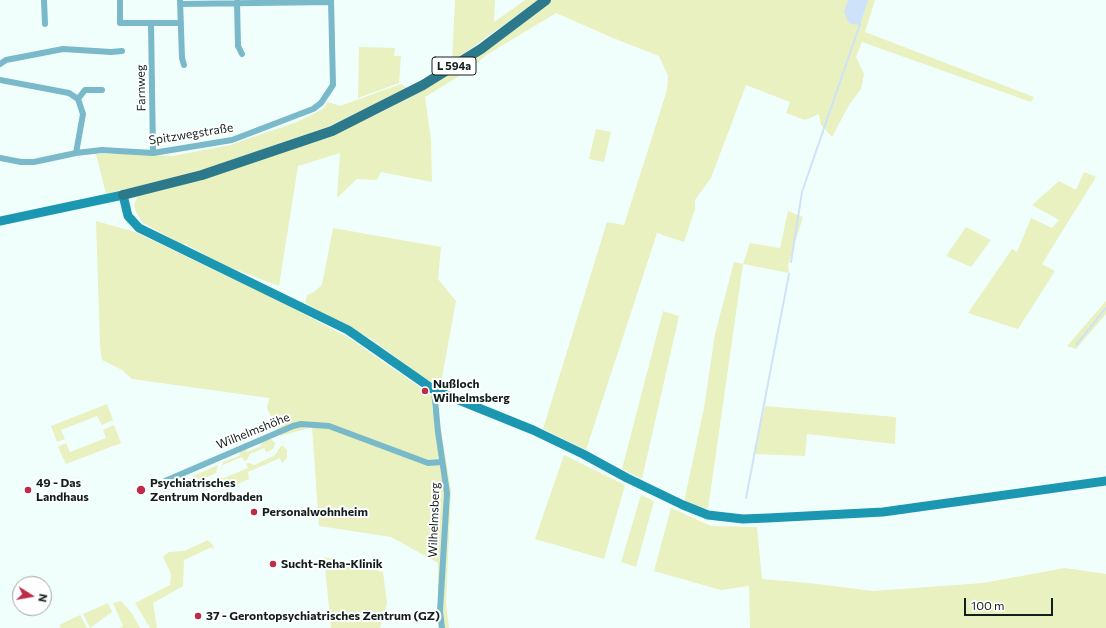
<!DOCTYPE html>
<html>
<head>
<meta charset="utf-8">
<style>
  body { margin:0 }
  #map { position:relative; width:1106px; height:628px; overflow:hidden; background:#f1fffc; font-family:Commissioner,sans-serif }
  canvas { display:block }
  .north { position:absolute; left:12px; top:576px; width:40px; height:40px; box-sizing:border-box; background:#fff; border:1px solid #a0a6a5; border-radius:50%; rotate:101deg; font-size:11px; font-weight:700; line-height:16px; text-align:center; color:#12201d }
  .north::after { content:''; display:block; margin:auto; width:14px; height:18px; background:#bd2d4a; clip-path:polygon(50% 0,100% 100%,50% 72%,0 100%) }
  .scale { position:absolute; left:964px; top:598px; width:89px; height:18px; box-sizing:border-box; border:2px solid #12201d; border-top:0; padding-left:5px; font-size:12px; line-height:14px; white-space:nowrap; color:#12201d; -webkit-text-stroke:3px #fff; paint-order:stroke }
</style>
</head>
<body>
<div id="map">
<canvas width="1106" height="628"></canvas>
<div class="north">N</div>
<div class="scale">100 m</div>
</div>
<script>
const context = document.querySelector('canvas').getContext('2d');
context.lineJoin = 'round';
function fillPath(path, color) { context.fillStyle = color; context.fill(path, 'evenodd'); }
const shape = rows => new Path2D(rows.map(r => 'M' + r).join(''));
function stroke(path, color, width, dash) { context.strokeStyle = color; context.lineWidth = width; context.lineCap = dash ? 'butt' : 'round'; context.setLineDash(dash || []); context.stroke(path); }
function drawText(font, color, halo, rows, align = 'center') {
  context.font = font + ' Commissioner,sans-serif'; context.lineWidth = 4; context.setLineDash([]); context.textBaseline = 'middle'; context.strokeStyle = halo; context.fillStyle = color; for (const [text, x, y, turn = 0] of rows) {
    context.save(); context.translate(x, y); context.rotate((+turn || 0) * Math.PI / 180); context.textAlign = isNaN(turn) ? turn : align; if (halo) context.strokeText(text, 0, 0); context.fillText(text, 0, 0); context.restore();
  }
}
const green = shape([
  [455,0,495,0,494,22,525,0,538,0,452,62],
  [552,0,875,0,865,32,1034,97,1031,102,862,42,856,57,864,74,861,89,849,105,832,137,821,125,819,114,805,120,786,113,790,102,746,85,711,178,695,200,695,209,684,242,657,233,586,450,543,429,607,222,624,225,648,150,667,90,668,76,659,56,613,38,556,13,488,54,464,73,425,97,431,140,432,182,381,172,377,180,357,179,337,198,340,153,298,166,279,286,221,264,186,244,182,245,142,222,136,212,134,204,139,194,345,129,384,111,429,87,482,53],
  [359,47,395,48,394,56,401,56,399,83,358,98],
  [401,84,408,89,327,127,201,171,106,194,96,154,124,153,173,156,230,145,297,122,323,109,328,102,340,106],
  [596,129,611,132,604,162,589,159],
  [1084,172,1096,177,1042,264,1055,271,1018,329,968,313,1012,249,1017,252,1031,218,1052,228,1059,220,1032,205,1059,181,1076,190],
  [788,211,803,217,788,265,789,273,743,264,708,509,684,502,704,408,715,334,734,262,743,264,750,243,780,248],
  [96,221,135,232,285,304,349,338,432,396,432,410,439,407,440,424,451,490,446,603,449,628,439,628,438,625,438,563,391,537,319,526,312,427,280,436,267,408,269,398,132,379,122,370,102,360,100,346],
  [966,227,991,240,971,267,946,256],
  [333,228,441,247,438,279,456,301,441,383,438,386,414,371,373,340,305,303,307,295,314,292,322,285],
  [1106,301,1106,314,1076,349,1067,346],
  [663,311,679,316,642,479,622,469],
  [107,404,113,420,102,425,97,416,61,430,65,439,57,442,51,426],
  [765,406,896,417,895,444,807,434,805,456,753,454],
  [114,425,121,443,66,464,58,447,66,443,70,452,106,438,103,430],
  [271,439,275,443,274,448,271,450,266,452,264,448,250,454,247,460,244,461,242,457,223,465,220,471,223,462,239,456,241,450,245,449,247,452,261,446,262,441],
  [281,446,283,446,287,450,287,458,282,463,280,458,248,472,249,479,229,488,228,482,219,477,224,478,248,468,246,464,249,463,254,465,274,456],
  [564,455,625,485,604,559,535,539],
  [218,465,216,473,203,479,193,478,193,476],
  [641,495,654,501,636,567,621,562],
  [671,508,711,526,757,527,762,579,809,583,873,591,983,583,1065,568,1106,574,1106,628,750,628,749,586,721,590,654,571],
  [208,540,213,545,214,550,212,547,184,560,183,586,153,603,157,628,150,628,135,603,170,585,171,574,163,557,169,552,184,551],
  [324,557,383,572,387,603,380,628,331,628],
  [121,601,131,612,140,628,120,628,123,626,113,603],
  [108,603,112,612,90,628,83,614],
  [80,615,87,628,61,628,59,625]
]);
const water = shape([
  [848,0,868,0,860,25,851,24,847,20,844,11]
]);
const stream = shape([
  [791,262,802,192,860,24],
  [1076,345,1106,308],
  [746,498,789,274]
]);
const minor = shape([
  [44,0,45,24],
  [120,0,120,23,181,23],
  [180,0,182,58,184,65],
  [237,2,238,46,242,54],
  [180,4,331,2],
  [151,23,153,153],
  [0,64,6,60,63,49,111,52,122,51],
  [0,80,69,93,78,99,83,114,76,153],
  [78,99,85,90,102,90],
  [0,158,21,162,34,162,76,153,102,150,153,153,232,140,313,109,321,103,333,85,331,0],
  [434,390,438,432,447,493,440,611,442,628],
  [165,481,293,426,301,424,329,426,428,463,442,462]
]);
const secondary = shape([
  [0,221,123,195,128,216,139,228,348,330,434,390,533,430,583,454,627,478,683,505,708,515,743,519,768,518,883,512,1106,481]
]);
const primary = shape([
  [123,195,202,175,332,131,423,85,481,49,546,0]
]);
const markers = [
  [425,391,4,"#bd2d4a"],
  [28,490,4,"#bd2d4a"],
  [141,490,5,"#bd2d4a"],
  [254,512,4,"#bd2d4a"],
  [273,564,4,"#bd2d4a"],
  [198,616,4,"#bd2d4a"]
];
const shields = [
  [454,66,44]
];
const shieldNames = [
  ["L 594a",454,66]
];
const streetNames = [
  ["Farnweg",141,88,-91],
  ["Spitzwegstraße",191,134,-9],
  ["Wilhelmshöhe",253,431,-22],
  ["Wilhelmsberg",434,520,-88]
];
const poiNames = [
  ["Nußloch",433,384],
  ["Wilhelmsberg",433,398],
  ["49 - Das",36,483],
  ["Landhaus",36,497],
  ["Psychiatrisches",150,483],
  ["Zentrum Nordbaden",150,497],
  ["Personalwohnheim",262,512],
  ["Sucht-Reha-Klinik",281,564],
  ["37 - Gerontopsychiatrisches Zentrum (GZ)",206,616]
];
fillPath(green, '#e8f1bf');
fillPath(water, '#cee3f9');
stroke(stream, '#cee3f9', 2);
stroke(minor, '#79b9ca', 6);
stroke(secondary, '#1c97b1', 9);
stroke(primary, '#2b798b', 10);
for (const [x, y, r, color] of markers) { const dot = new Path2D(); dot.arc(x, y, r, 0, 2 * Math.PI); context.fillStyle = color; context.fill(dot); stroke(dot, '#fff', 1.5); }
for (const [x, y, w] of shields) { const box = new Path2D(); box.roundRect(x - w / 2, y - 9, w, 18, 3); context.fillStyle = '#fff'; context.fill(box); stroke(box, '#12201d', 1); }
drawText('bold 11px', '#12201d', null, shieldNames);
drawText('12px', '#12201d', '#fff', streetNames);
drawText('bold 12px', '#12201d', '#fff', poiNames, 'left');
</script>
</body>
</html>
